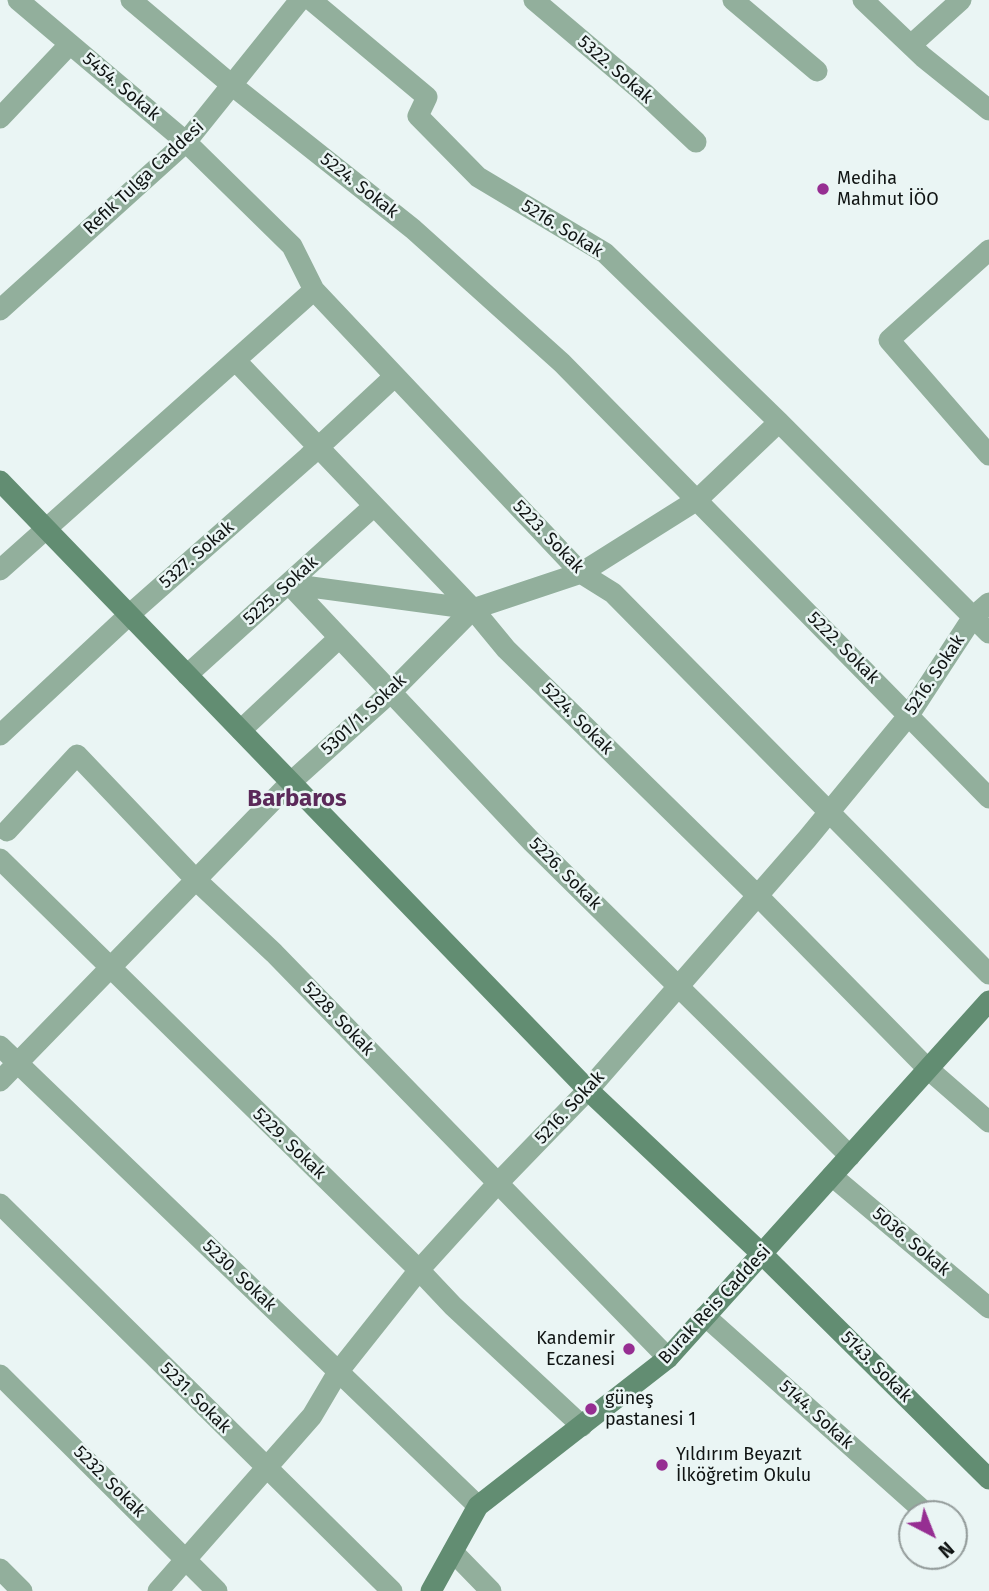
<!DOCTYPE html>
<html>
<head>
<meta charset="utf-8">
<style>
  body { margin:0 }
  #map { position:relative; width:989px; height:1591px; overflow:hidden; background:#eaf5f4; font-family:"Fira Sans",sans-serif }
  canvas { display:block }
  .north { position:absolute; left:898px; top:1500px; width:70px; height:70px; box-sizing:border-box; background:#eaf5f4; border:2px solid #939b9a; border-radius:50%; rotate:138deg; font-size:19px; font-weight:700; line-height:28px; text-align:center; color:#101413 }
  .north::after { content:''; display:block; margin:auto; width:24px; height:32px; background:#962e92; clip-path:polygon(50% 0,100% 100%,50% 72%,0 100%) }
</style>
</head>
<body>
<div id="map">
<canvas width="989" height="1591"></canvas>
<div class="north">N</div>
</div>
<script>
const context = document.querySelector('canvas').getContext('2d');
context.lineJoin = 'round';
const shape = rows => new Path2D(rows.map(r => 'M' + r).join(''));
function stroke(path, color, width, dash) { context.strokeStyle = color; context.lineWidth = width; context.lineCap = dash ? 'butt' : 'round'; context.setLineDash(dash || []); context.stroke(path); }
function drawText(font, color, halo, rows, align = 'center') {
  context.font = font + ' "Fira Sans",sans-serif'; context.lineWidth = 5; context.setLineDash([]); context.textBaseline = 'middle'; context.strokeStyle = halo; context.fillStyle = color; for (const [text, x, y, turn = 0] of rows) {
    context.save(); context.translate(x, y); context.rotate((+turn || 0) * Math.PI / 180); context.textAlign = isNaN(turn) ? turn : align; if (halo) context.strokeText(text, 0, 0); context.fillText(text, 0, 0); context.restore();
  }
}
const street = shape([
  [18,0,70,44],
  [131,0,233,86,413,229,562,363,989,798],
  [311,0,427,97,418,116,478,177,605,253,779,422,989,633],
  [534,0,644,93,696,142],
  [733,0,817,71],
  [863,0,923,57,989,110],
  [911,45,961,0],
  [0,118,70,44,186,142,292,246,314,290,581,573,613,593,989,974],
  [989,250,889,340,989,455],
  [0,310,186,142,300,0],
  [236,361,473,609,506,649,758,896,927,1068,989,1122],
  [0,570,314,290],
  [289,584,532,842,850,1156],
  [289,584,473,609],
  [187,675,374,506],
  [241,730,339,638],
  [0,735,129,615,308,457,394,377],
  [7,831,77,755,196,880,274,953,668,1358],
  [0,859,419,1270,453,1306,582,1426],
  [0,1046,478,1506],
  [0,1081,290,783,390,693,473,609,581,573,697,500,779,422],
  [832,1176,989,1308],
  [0,1204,392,1591],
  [705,1316,927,1514],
  [0,1375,217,1591],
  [453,1552,491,1591],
  [0,1569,22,1591],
  [158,1591,312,1416,338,1372,419,1270,498,1183,588,1090,807,839,909,715,973,617,989,603]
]);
const secondary = shape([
  [0,481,588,1090,763,1255,989,1479],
  [431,1591,478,1506,668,1358,989,1001]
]);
const markers = [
  [823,189,7,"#962e92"],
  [629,1349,7,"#962e92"],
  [591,1409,7,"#962e92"],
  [662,1465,7,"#962e92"]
];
const streetNames = [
  ["5322. Sokak",615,70,41],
  ["5454. Sokak",121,87,40],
  ["Refik Tulga Caddesi",144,178,-43],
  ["5224. Sokak",359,186,38],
  ["5216. Sokak",562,229,32],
  ["5223. Sokak",548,537,46],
  ["5327. Sokak",197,555,-41],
  ["5225. Sokak",281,591,-42],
  ["5222. Sokak",843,648,45],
  ["5216. Sokak",935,675,-56],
  ["5301/1. Sokak",364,715,-43],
  ["5224. Sokak",577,719,45],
  ["5226. Sokak",565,874,45],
  ["5228. Sokak",338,1019,46],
  ["5216. Sokak",570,1108,-47],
  ["5229. Sokak",289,1144,44],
  ["5036. Sokak",911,1242,40],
  ["5230. Sokak",239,1276,44],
  ["Burak Reis Caddesi",715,1305,-47],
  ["5143. Sokak",876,1367,45],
  ["5231. Sokak",195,1398,45],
  ["5144. Sokak",816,1415,42],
  ["5232. Sokak",109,1482,45]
];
const poiNames = [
  ["Mediha",837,179],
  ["Mahmut İÖO",837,200],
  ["Kandemir",615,1339,"right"],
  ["Eczanesi",615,1360,"right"],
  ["güneş",605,1399],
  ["pastanesi 1",605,1420],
  ["Yıldırım Beyazıt",676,1455],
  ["İlköğretim Okulu",676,1476]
];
const districtNames = [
  ["Barbaros",297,799]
];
stroke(street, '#92af9c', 21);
stroke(secondary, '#628d72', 21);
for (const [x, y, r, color] of markers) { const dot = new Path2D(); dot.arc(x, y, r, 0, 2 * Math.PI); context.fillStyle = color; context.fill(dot); stroke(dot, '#eaf5f4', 2.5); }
drawText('18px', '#101413', '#eaf5f4', streetNames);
drawText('18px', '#101413', '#eaf5f4', poiNames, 'left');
drawText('bold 24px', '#5b2959', '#eaf5f4', districtNames);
</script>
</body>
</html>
